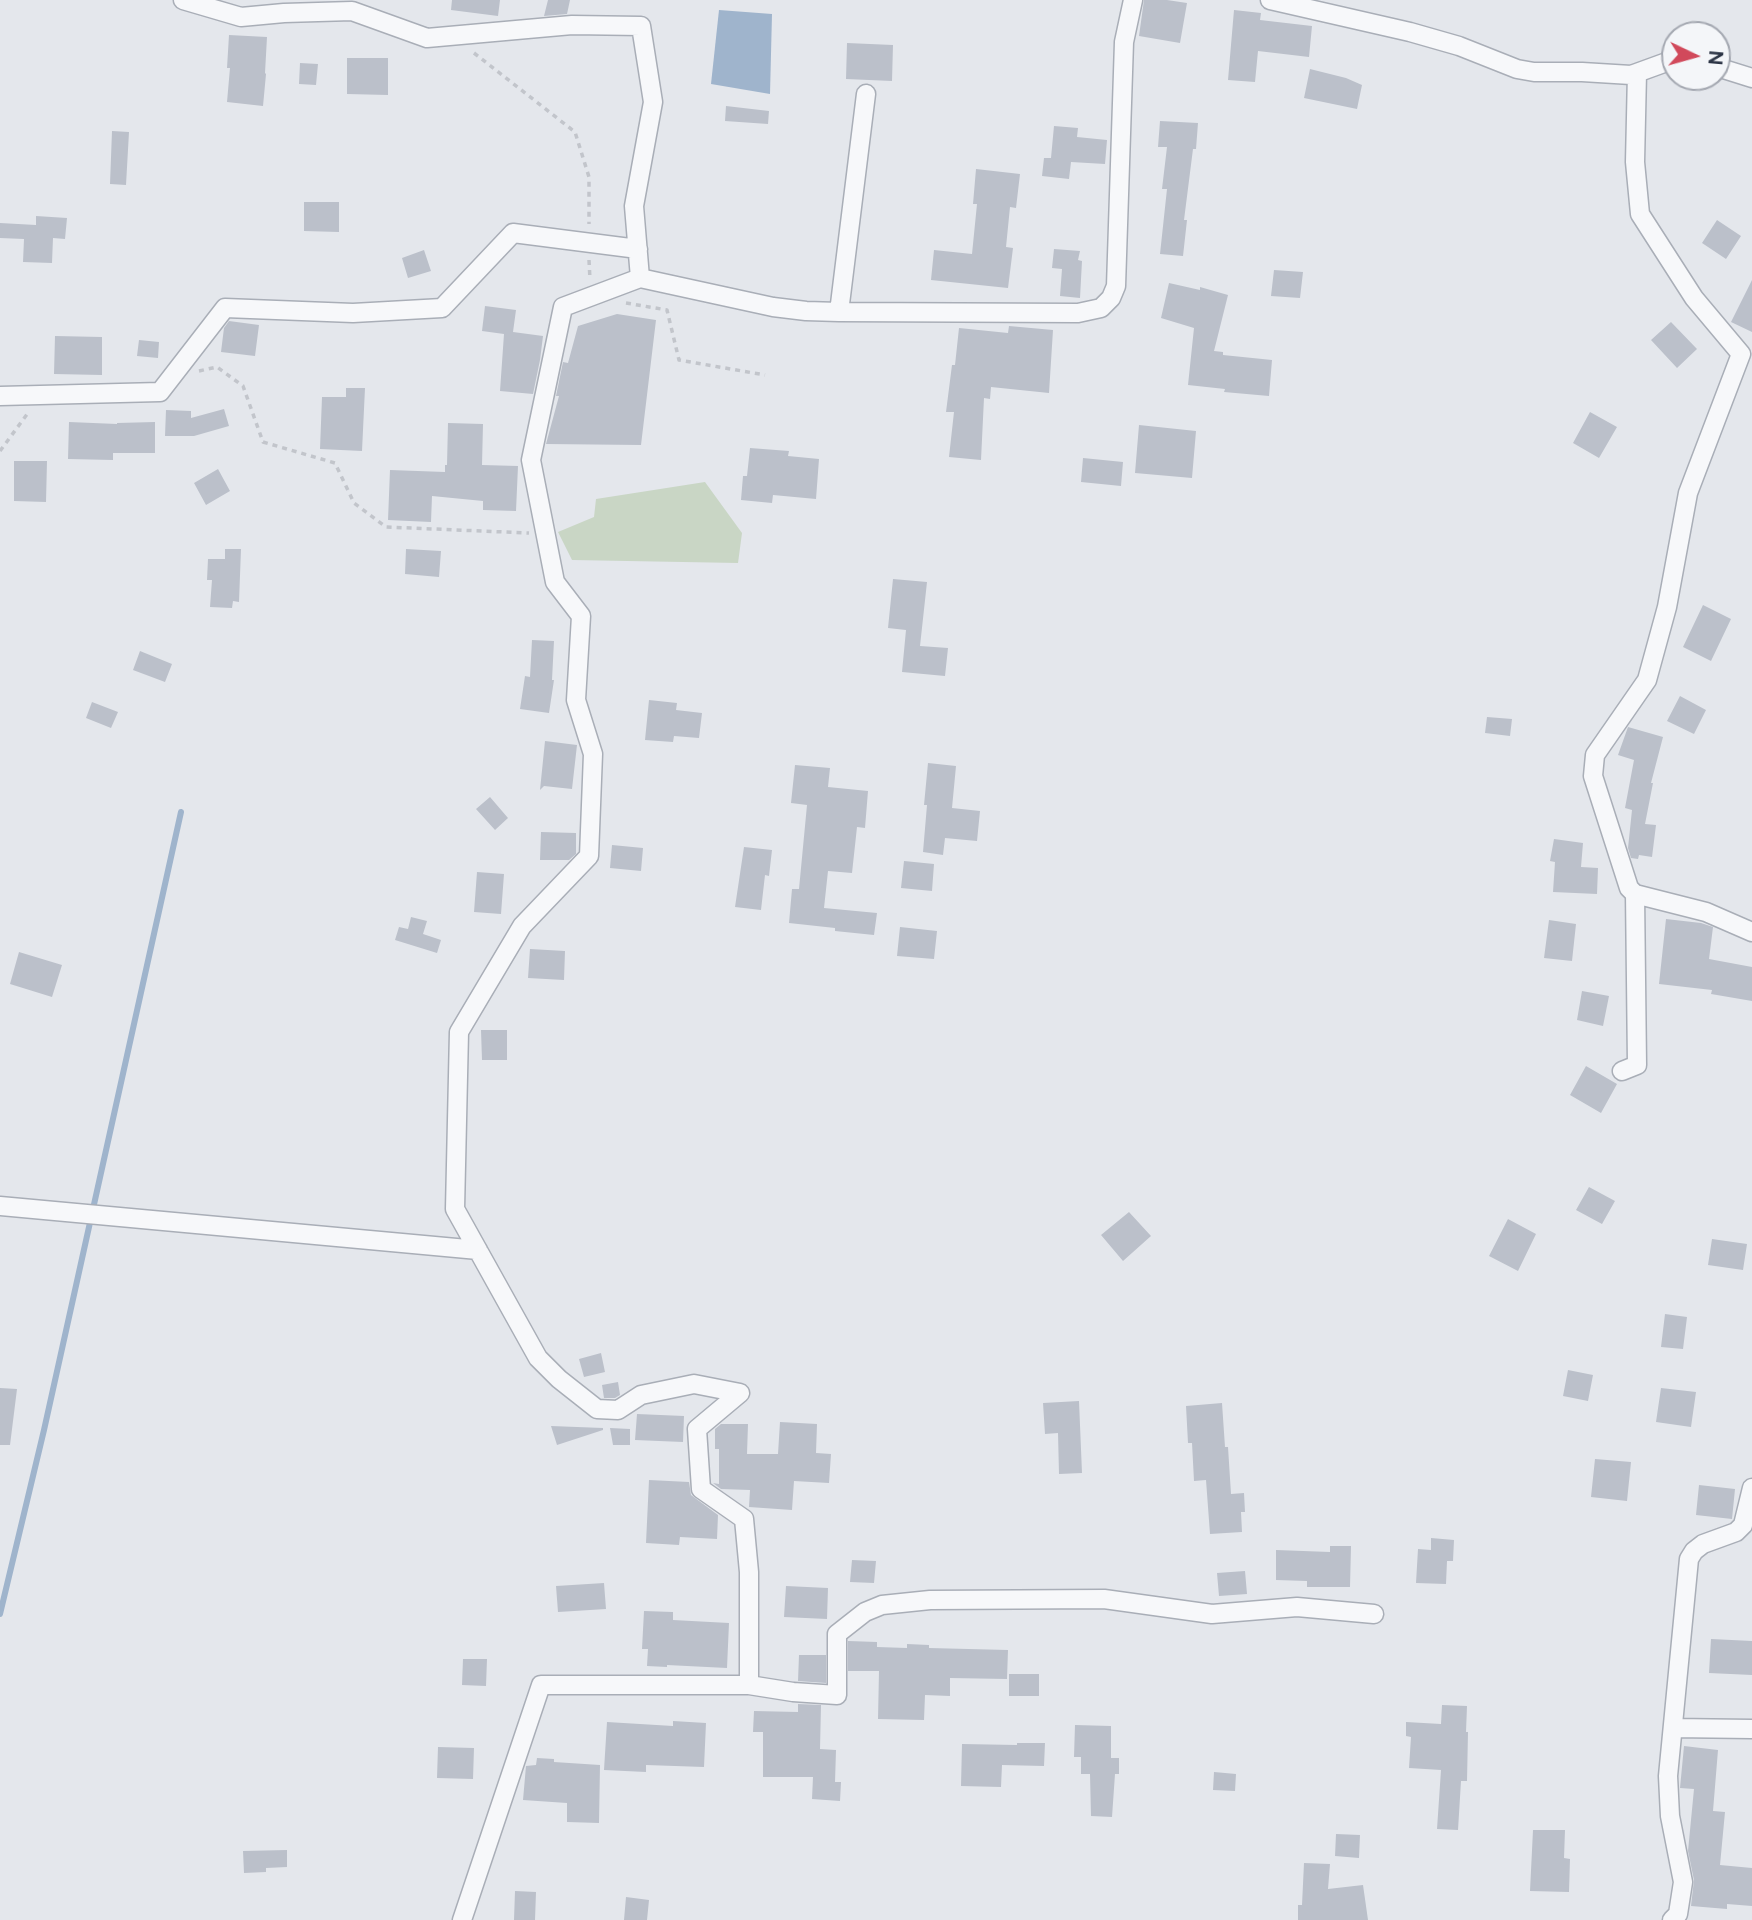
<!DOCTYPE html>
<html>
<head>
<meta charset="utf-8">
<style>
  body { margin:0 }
  #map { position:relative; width:1752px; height:1920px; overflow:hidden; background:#e4e7ec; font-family:Figtree,sans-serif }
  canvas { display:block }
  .north { position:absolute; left:1661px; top:21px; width:70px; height:70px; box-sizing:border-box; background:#f4f6f9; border:2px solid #a4a8b1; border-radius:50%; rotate:95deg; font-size:19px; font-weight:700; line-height:28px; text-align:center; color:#2b3445 }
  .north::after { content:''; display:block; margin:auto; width:24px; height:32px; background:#d1495b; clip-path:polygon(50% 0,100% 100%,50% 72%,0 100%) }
</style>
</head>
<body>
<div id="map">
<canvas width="1752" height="1920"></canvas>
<div class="north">N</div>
</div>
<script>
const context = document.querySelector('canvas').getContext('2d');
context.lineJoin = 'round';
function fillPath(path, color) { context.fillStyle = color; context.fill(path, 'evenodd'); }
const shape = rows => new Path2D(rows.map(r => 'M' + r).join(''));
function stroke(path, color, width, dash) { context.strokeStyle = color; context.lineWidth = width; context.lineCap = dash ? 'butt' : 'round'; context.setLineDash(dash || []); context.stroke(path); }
const green = shape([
  [705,482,742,533,738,563,572,560,558,532,594,517,596,499]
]);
const water = shape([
  [719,10,772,14,770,94,711,84]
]);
const stream = shape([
  [0,1614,44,1430,181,812]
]);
const building = shape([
  [452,0,500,0,498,16,451,10],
  [548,0,570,0,567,14,544,16],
  [1144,0,1167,0,1187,3,1180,43,1139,36],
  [1234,10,1261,13,1260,20,1312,26,1309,57,1258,51,1255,82,1228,80],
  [229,35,267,37,265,73,266,74,263,106,227,102,230,68,227,68],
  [847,43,893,45,892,81,846,79],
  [347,58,388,58,388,95,347,94],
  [300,63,318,64,316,85,299,84],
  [1310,69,1346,78,1362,85,1357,109,1304,98],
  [726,106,769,111,768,124,725,121],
  [1160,121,1198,123,1196,149,1193,149,1184,220,1187,220,1183,256,1160,254,1167,189,1162,189,1167,147,1158,147],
  [1054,126,1078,128,1077,137,1107,140,1105,164,1071,162,1069,179,1042,176,1044,158,1051,158],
  [112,131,129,132,126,185,110,184],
  [976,169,1020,174,1016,208,1010,207,1006,247,1013,248,1008,288,931,280,934,250,972,254,977,204,973,204],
  [304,202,339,202,339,232,304,231],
  [36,216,67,218,65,239,53,238,52,263,23,262,24,239,0,238,0,223,36,225],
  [1717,220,1741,236,1726,259,1702,243],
  [1054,249,1080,251,1078,260,1082,261,1080,298,1060,296,1062,269,1052,268],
  [424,250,431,271,408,278,402,258],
  [1274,270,1303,272,1300,298,1271,296],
  [1752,280,1752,332,1731,322],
  [1169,283,1200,290,1200,287,1228,295,1214,351,1223,352,1223,355,1272,360,1269,396,1224,392,1225,389,1188,385,1194,328,1161,318],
  [485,306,516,310,513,332,543,336,540,360,533,394,500,391,504,334,482,331],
  [617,314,656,320,641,445,546,444,559,396,556,396,563,362,568,363,578,326],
  [229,321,259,325,255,356,221,352,224,328],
  [1671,322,1697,349,1677,368,1651,340],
  [1009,326,1053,330,1049,393,991,387,990,399,984,398,981,460,949,457,954,412,946,412,952,365,955,365,959,328,1008,333],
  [55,336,102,337,102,375,54,374],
  [139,340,159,342,158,358,137,356],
  [346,388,365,388,362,451,320,449,322,397,346,397],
  [224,409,229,426,194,436,165,436,166,410,191,411,191,418],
  [1590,412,1617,427,1599,458,1573,443],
  [69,422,117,424,117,423,155,422,155,453,113,453,113,460,68,459],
  [448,423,483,424,482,465,518,466,516,511,483,510,483,501,432,496,431,522,388,520,390,470,445,472,445,465,447,465],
  [1139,425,1196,431,1192,478,1135,473],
  [750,448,789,451,788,456,819,459,816,499,773,495,772,503,741,500,743,476,747,476],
  [1083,458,1123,462,1121,486,1081,482],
  [14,461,47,461,46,502,14,501],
  [218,469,230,491,206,505,194,483],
  [225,549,241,549,239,602,233,601,232,608,210,607,212,580,207,580,208,559,225,559],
  [406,549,441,551,439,577,405,574],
  [893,579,927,582,920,646,948,648,945,676,902,672,906,630,888,628],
  [1703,605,1731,619,1711,661,1683,647],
  [532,640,554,641,552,680,554,680,549,713,520,709,525,676,530,677],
  [140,651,172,664,165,682,133,670],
  [1680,696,1706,710,1694,734,1667,721],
  [649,700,677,703,676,710,702,713,699,738,674,736,673,742,645,740],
  [92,702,118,712,111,728,86,718],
  [1487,717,1512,719,1510,736,1485,733],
  [1628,727,1663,737,1651,783,1653,783,1645,824,1656,825,1652,857,1639,855,1638,859,1631,858,1628,848,1632,810,1625,808,1634,760,1618,755],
  [545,741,577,745,572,789,544,786,540,790],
  [928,763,956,766,952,808,980,811,977,841,945,838,943,855,923,852,927,805,924,805],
  [795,765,830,768,828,787,868,791,865,828,857,827,852,873,828,871,824,908,877,913,874,935,835,931,835,928,789,923,792,889,799,889,807,805,791,803],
  [490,797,508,818,495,830,476,809],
  [541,832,576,833,576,854,569,860,540,860],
  [1554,839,1583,843,1581,867,1598,868,1597,894,1553,892,1555,862,1550,861],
  [612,845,643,848,641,871,610,868],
  [744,847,772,850,769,876,765,875,761,910,735,907],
  [904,861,934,864,932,891,901,888],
  [477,872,504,874,501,914,474,912],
  [411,917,427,921,423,934,441,940,437,953,395,940,399,927,408,929],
  [1666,919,1701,923,1713,927,1709,959,1752,967,1752,1001,1711,994,1712,990,1659,984],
  [1549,920,1576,924,1572,961,1544,958],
  [900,927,937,931,934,959,897,956],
  [530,949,565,951,564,980,528,978],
  [19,952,62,965,52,997,10,984],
  [1582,991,1609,996,1603,1026,1577,1020],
  [481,1030,507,1030,507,1060,482,1060],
  [1586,1066,1617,1084,1601,1113,1570,1095],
  [1589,1187,1615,1201,1602,1224,1576,1210],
  [1129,1212,1151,1236,1123,1261,1101,1235],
  [1508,1219,1536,1234,1518,1271,1489,1256],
  [1712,1239,1747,1244,1743,1270,1708,1265],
  [1665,1314,1687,1317,1683,1349,1661,1347],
  [601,1353,605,1372,584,1377,579,1359],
  [1568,1370,1593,1375,1588,1401,1563,1396],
  [618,1382,620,1395,615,1398,604,1398,602,1385],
  [0,1388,17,1389,10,1445,0,1445],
  [1661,1388,1696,1392,1691,1427,1656,1422],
  [1079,1401,1082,1473,1059,1474,1058,1433,1045,1434,1043,1403],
  [1222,1403,1225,1447,1228,1447,1231,1494,1244,1493,1245,1512,1241,1512,1242,1532,1210,1534,1206,1480,1194,1481,1192,1443,1188,1443,1186,1406],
  [637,1414,684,1416,683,1442,635,1440],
  [780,1422,817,1424,816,1453,831,1454,829,1483,794,1481,792,1510,749,1507,750,1490,721,1489,713,1483,719,1484,719,1449,715,1449,715,1429,721,1424,748,1424,747,1454,778,1454],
  [551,1426,603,1428,603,1430,557,1445],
  [610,1428,630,1429,630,1445,613,1445],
  [1595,1459,1631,1462,1627,1501,1591,1497],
  [649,1480,689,1482,691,1495,718,1515,717,1539,680,1537,679,1545,646,1543],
  [1699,1485,1735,1489,1732,1519,1696,1515],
  [1431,1538,1454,1540,1453,1561,1447,1561,1446,1584,1416,1583,1418,1549,1431,1550],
  [1330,1546,1351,1546,1350,1587,1307,1587,1307,1581,1276,1580,1276,1550,1330,1552],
  [852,1560,876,1561,874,1583,850,1582],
  [1245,1571,1247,1594,1219,1596,1217,1573],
  [604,1583,606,1609,558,1612,556,1586],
  [786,1586,828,1588,827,1619,784,1617],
  [644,1611,673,1612,673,1620,729,1623,727,1668,667,1665,667,1667,647,1666,648,1649,642,1649],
  [1711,1639,1752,1641,1752,1675,1709,1673],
  [848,1641,877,1642,877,1647,907,1648,907,1644,929,1645,929,1648,1008,1650,1007,1679,950,1678,950,1696,925,1695,924,1720,878,1719,879,1671,848,1671],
  [799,1655,826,1655,826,1683,798,1681],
  [463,1659,487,1659,486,1686,462,1685],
  [1009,1674,1039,1674,1039,1696,1009,1696],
  [798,1704,821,1705,820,1749,836,1750,835,1782,841,1782,840,1801,812,1799,813,1777,763,1777,763,1732,753,1732,754,1711,798,1712],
  [1442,1705,1467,1706,1466,1732,1468,1732,1467,1781,1461,1781,1458,1830,1437,1829,1441,1770,1409,1768,1411,1737,1406,1736,1406,1722,1441,1724],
  [673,1721,706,1723,704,1767,646,1765,646,1772,604,1770,607,1722,673,1726],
  [1075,1725,1111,1726,1111,1758,1119,1758,1119,1774,1115,1774,1112,1817,1091,1816,1090,1774,1081,1774,1081,1757,1074,1757],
  [1017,1743,1045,1743,1044,1766,1002,1765,1001,1787,961,1786,962,1744,1017,1745],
  [1684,1746,1718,1750,1713,1811,1725,1812,1720,1865,1752,1868,1752,1906,1727,1904,1727,1909,1691,1906,1694,1880,1688,1851,1694,1789,1680,1788],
  [438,1747,474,1748,473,1779,437,1778],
  [537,1758,554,1759,554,1762,600,1765,599,1823,567,1822,567,1803,523,1800,526,1766,536,1765],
  [1214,1772,1236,1774,1235,1791,1213,1790],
  [1533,1830,1565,1830,1564,1858,1570,1859,1569,1892,1530,1891],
  [1336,1834,1360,1835,1359,1858,1335,1856],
  [287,1850,287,1867,266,1868,266,1872,244,1873,243,1851],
  [1304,1863,1330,1864,1328,1889,1363,1885,1368,1920,1298,1920,1298,1905,1302,1905],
  [515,1891,536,1892,535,1920,514,1920],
  [626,1897,649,1900,647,1920,624,1920]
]);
const path = shape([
  [474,53,575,132,589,177,589,224],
  [589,260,590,280],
  [626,303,667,310,679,360,765,375],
  [199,371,217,367,243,386,263,442,335,463,354,503,386,527,529,533],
  [0,451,28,413]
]);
const street = shape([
  [183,0,241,17,284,13,352,11,427,38,572,25,641,26,653,102,634,206,640,278,773,307,806,311,839,312,1078,313,1101,308,1111,298,1116,286,1124,42,1133,0],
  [1270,0,1410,32,1459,46,1517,69,1534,72,1582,72,1631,75,1675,59],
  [1717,67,1752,78],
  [1637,73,1635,162,1640,214,1694,298,1741,354,1688,493,1667,607,1647,680,1595,755,1593,776,1629,888,1635,894,1706,912,1752,932],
  [640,278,563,307,531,460,555,582,581,616,576,700,593,754,589,856,522,926,459,1032,455,1209,538,1358,559,1379,597,1409,618,1410,641,1395,694,1384,740,1393,697,1429,701,1489,744,1519,749,1572,749,1685],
  [839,312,866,94],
  [0,396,160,392,225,308,353,313,442,308,513,233,638,249],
  [1622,1071,1637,1065,1635,894],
  [0,1206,478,1250],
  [1673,1728,1752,1729],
  [462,1920,541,1685,749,1685,793,1692,837,1695,837,1634,865,1612,882,1605,930,1600,1104,1599,1212,1614,1297,1607,1374,1614],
  [1672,1920,1678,1914,1683,1882,1670,1816,1668,1776,1689,1559,1694,1551,1703,1544,1736,1532,1743,1525,1752,1488]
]);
fillPath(green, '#c9d6c5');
fillPath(water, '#9fb4cc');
stroke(stream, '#9fb4cc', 6);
fillPath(building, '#bbc0ca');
stroke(street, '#a9aeb7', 21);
stroke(path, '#c2c5cb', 3.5, [5, 5]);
stroke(street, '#f7f8fa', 18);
</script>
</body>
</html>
